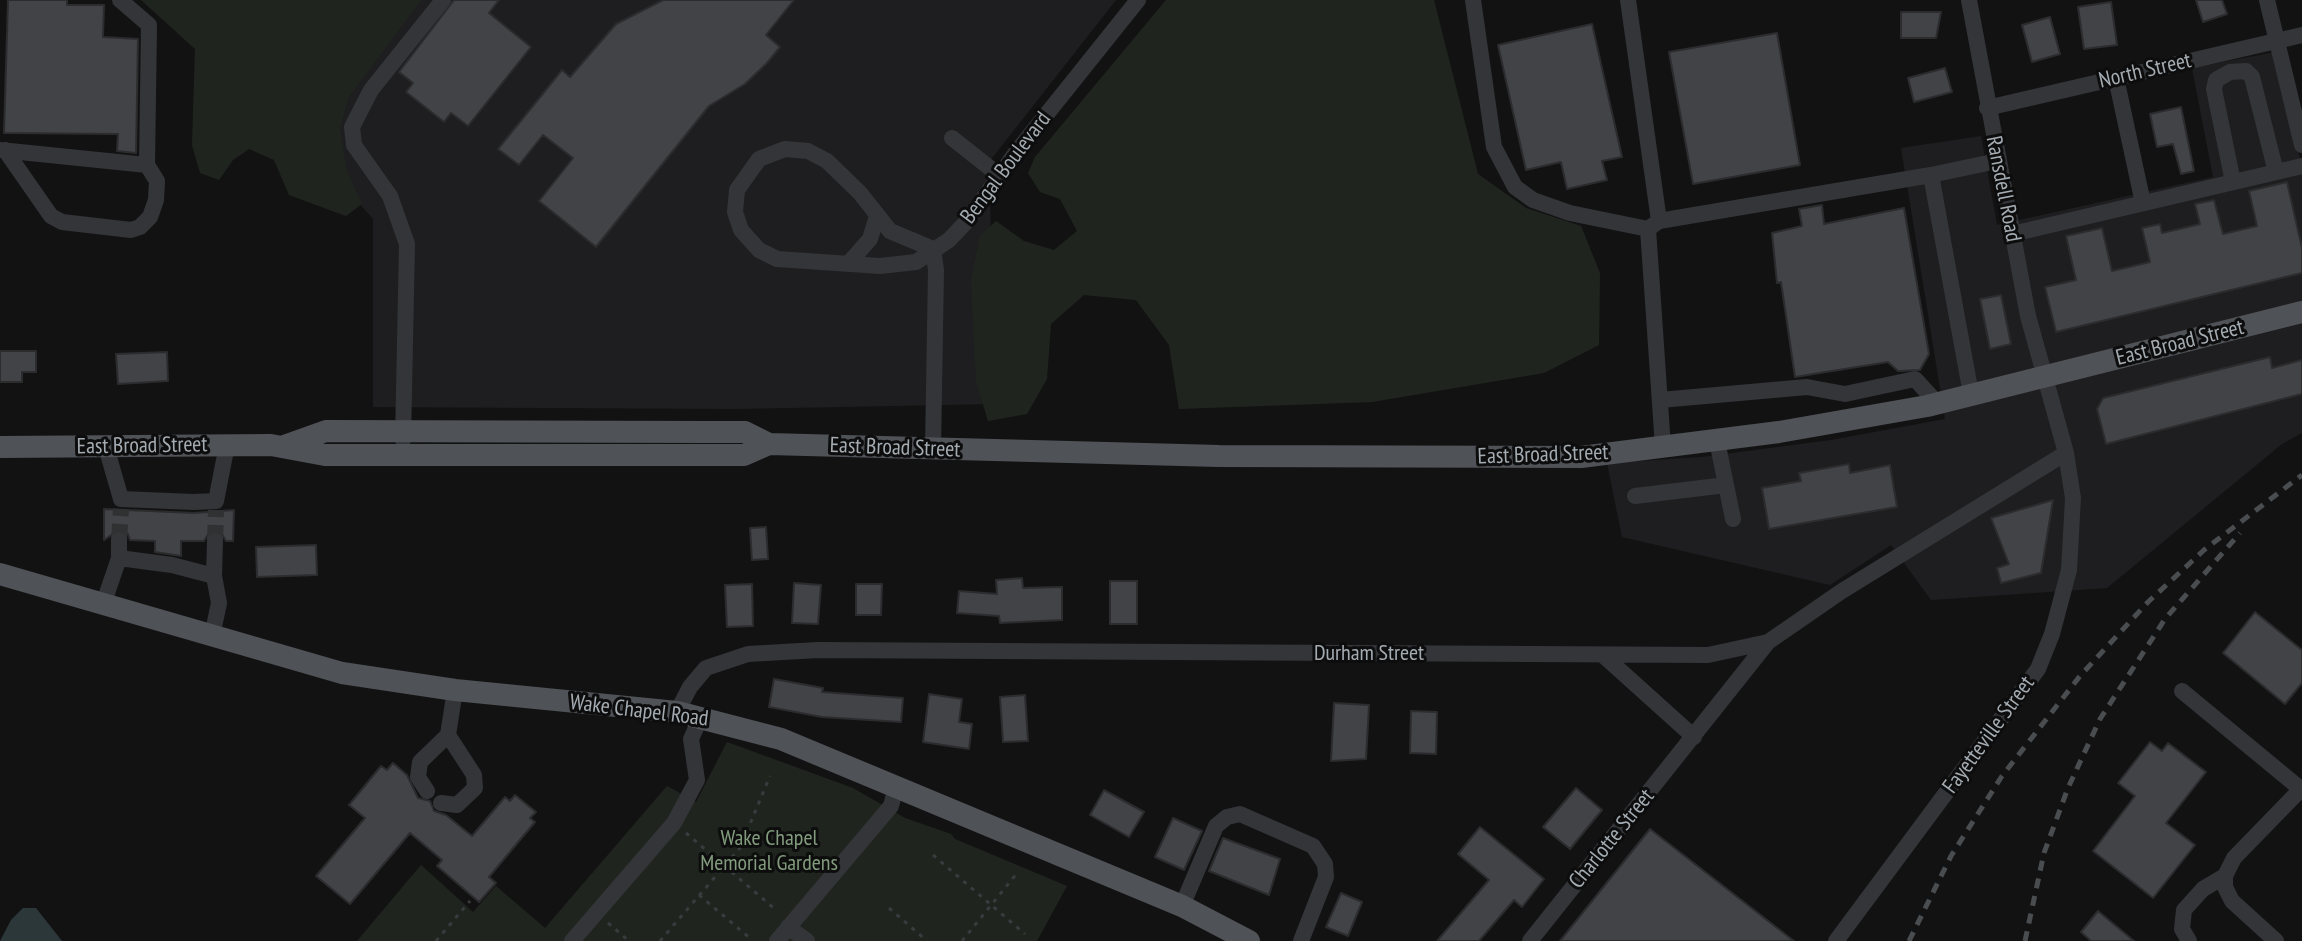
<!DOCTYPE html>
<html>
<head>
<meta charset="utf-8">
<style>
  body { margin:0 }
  canvas { display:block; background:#121213 }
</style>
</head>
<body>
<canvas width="2302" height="941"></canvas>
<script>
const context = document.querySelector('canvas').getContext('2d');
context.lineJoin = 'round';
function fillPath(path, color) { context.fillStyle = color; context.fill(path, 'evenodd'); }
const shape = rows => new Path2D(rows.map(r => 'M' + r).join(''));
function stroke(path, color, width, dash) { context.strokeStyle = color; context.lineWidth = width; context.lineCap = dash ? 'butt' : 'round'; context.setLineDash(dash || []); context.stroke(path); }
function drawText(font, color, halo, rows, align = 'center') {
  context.font = font + ' "PT Sans Narrow",sans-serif'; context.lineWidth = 6; context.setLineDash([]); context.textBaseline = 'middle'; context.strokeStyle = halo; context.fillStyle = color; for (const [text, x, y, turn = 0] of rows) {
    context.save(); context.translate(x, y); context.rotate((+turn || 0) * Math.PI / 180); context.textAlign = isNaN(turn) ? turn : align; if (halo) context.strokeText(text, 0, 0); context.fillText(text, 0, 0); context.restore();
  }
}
const built = shape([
  [415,0,1116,0,989,162,995,404,734,409,373,407,373,219,302,139],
  [2275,52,2302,167,2302,433,2282,444,2107,588,1931,600,1891,545,1830,585,1622,537,1607,463,1702,457,1831,440,1945,419,1901,148,1981,136,1997,225,2213,177,2192,68]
]);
const green = shape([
  [141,0,421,0,348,98,340,128,346,169,362,204,346,216,289,195,274,160,249,149,233,160,219,180,200,173,192,145,195,49],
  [1166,0,1434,0,1478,174,1526,208,1581,226,1600,273,1599,345,1544,373,1372,402,1179,409,1169,345,1136,300,1084,295,1051,324,1047,379,1027,414,988,421,976,381,971,281,980,236,996,221,1024,241,1054,250,1077,231,1060,199,1040,192,1028,173,1035,157],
  [727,742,853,788,905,818,951,834,955,839,1067,886,1037,941,357,941,421,865,473,912,496,886,545,928,667,786,696,802]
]);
const water = shape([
  [23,908,36,908,62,941,0,941,11,920]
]);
const building = shape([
  [8,0,67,0,67,5,104,5,103,37,138,39,136,153,117,151,118,134,4,133,8,0],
  [454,0,499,0,489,13,531,47,468,126,451,113,444,122,406,92,413,83,399,72,454,0],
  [663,0,794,0,766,35,780,47,767,63,745,84,709,106,596,247,539,201,573,158,543,135,519,165,498,149,562,70,570,77,616,24,663,0],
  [2196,0,2222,0,2227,14,2203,22,2196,0],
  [2111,2,2117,45,2084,49,2078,7,2111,2],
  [1901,12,1941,12,1936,38,1901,38,1901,12],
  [2050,17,2060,54,2032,62,2022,25,2050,17],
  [1592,24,1622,157,1602,161,1607,180,1567,189,1561,162,1526,170,1498,45,1592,24],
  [1777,33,1800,165,1693,184,1669,52,1777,33],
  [1945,68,1952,92,1914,102,1908,78,1945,68],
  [2181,107,2194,171,2181,174,2173,144,2157,147,2150,114,2181,107],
  [2287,182,2302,248,2302,273,2056,332,2045,287,2076,280,2066,236,2102,228,2112,271,2150,262,2142,228,2160,224,2162,233,2200,224,2195,204,2214,200,2223,234,2257,226,2249,191,2287,182],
  [1822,205,1824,224,1904,208,1929,354,1920,370,1898,371,1888,362,1795,377,1781,282,1777,283,1772,233,1802,226,1799,209,1822,205],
  [2001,295,2011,344,1990,349,1980,299,2001,295],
  [0,351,36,351,36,372,22,372,22,382,0,382,0,351],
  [167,352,168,381,118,384,116,354,167,352],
  [2270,357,2272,368,2302,360,2302,394,2106,444,2097,409,2103,398,2270,357],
  [1849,464,1850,473,1890,465,1897,507,1769,529,1762,488,1801,481,1799,473,1849,464],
  [2053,500,2041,573,2001,583,1997,568,2009,564,1991,518,2053,500],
  [104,509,194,513,234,510,233,541,226,541,220,531,210,531,204,541,181,541,181,556,155,552,155,541,130,540,128,534,120,529,104,540,104,509],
  [766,527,768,559,752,560,750,528,766,527],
  [316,545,317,575,257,577,256,547,316,545],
  [1022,578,1023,588,1062,587,1062,620,1000,623,999,616,957,613,959,591,997,594,996,580,1022,578],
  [1110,581,1137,581,1137,624,1110,624,1110,581],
  [794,583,821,585,818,624,792,623,794,583],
  [752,584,753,626,727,627,725,585,752,584],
  [856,584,882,584,881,615,856,615,856,584],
  [2255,612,2302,650,2302,683,2285,704,2223,653,2255,612],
  [774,679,823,688,822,692,903,698,901,722,822,717,769,707,774,679],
  [929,694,962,699,959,722,972,724,969,749,923,742,929,694],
  [1025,695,1028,741,1003,742,1000,697,1025,695],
  [1334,703,1369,705,1366,759,1331,761,1334,703],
  [1411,711,1437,712,1436,754,1410,753,1411,711],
  [2150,742,2162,751,2168,743,2206,772,2166,823,2195,845,2153,898,2093,851,2135,796,2118,783,2150,742],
  [393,763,407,775,418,798,430,801,434,811,446,815,472,836,505,797,510,801,515,795,536,812,530,818,535,822,489,877,496,883,479,902,437,866,442,860,410,833,350,904,316,876,365,818,349,805,381,766,387,770,393,763],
  [1576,788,1602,810,1570,849,1543,827,1576,788],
  [1104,790,1144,812,1129,837,1090,815,1104,790],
  [1173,818,1202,831,1184,870,1155,857,1173,818],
  [1480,827,1544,879,1522,907,1514,900,1479,941,1437,941,1489,880,1458,854,1480,827],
  [1650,829,1794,941,1560,941,1650,829],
  [1223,838,1280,859,1269,895,1209,871,1223,838],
  [1341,893,1362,902,1348,936,1326,927,1341,893],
  [2098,911,2134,941,2091,941,2081,932,2098,911]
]);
const minorTunnel = shape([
  [119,540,121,509],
  [215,541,216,510]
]);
const path = shape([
  [686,833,776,910],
  [933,855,1025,934],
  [699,895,751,939],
  [889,908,927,941],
  [608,923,629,941],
  [436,941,470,901],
  [660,941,740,848,770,776],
  [962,941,1018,872]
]);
const minor = shape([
  [1473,0,1494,147,1515,187,1533,200,1570,213,1648,229],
  [1628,0,1659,221],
  [2267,0,2302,145],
  [2116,78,2143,203],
  [1987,108,2302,35],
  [952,138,1000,176],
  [0,150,147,165,149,25,120,0],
  [5,150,51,216,62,222,131,230,140,227,150,217,156,200,157,181,147,165],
  [2233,182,2214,89,2216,80,2230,72,2246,71,2252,77,2276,172],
  [2012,234,2302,166],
  [933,249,890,231,860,193,827,161,808,151,785,149,759,159,737,190,735,212,741,230,759,250,777,259,880,266,916,262,949,240,968,220,1014,155,1138,0],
  [848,264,870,239,877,216],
  [1971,394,1931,175,1997,161],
  [1660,400,1807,387,1845,394,1915,379,1937,403],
  [403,440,407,244,390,196,354,145,352,127,371,90,443,0],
  [1717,441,1733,519],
  [106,447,121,499,194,502,216,501,227,445],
  [1663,447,1648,229,1659,221,1931,175],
  [933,449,936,270,933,249],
  [1635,496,1726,485],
  [119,558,119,540],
  [214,576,215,541],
  [103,605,119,558,172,565,214,576,219,603,212,636],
  [1604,656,1694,737],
  [2182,691,2302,790],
  [677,712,690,687,706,668,748,654,818,650,1708,655,1768,642,1842,591,2066,453],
  [427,791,418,777,420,762,448,735,455,690],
  [441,803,457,805,475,788,474,775,448,735],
  [1182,906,1216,826,1227,817,1240,814,1313,846,1325,864,1326,877,1301,941],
  [788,927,807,941],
  [572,941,674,823,697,780,691,739,701,717],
  [777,941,891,806,896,787],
  [1530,941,1768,642],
  [1836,941,2038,669,2052,634,2069,570,2073,498,2066,453,2028,316,1969,0],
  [2189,941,2182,929,2184,910,2203,889,2225,876],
  [2276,941,2232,901,2225,887,2225,876,2234,858,2301,789]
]);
const major = shape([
  [284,446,326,431,707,432,745,432,769,444,1219,456,1581,457,1779,432,1927,406,2302,312],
  [0,447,271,445,325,455,744,455,769,444],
  [0,574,342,673,455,690,677,712,781,739,1182,906,1249,941]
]);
const rail = shape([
  [1909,941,1951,856,2002,776,2080,676,2148,602,2204,550,2302,475],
  [2025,941,2044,853,2068,788,2100,719,2165,619,2240,533]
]);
const streetNames = [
  ["North Street",2145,71,-13],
  ["Bengal Boulevard",1006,168,-53],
  ["Ransdell Road",2003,189,79],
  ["East Broad Street",2180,343,-14],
  ["East Broad Street",142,446,-1],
  ["East Broad Street",895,448,2],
  ["East Broad Street",1543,455,-2],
  ["Durham Street",1369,654],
  ["Wake Chapel Road",639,711,7],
  ["Fayetteville Street",1989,735,-54],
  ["Charlotte Street",1612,839,-51]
];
const parkNames = [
  ["Wake Chapel",769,839],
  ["Memorial Gardens",769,864]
];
fillPath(built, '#1e1e20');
fillPath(green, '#1f251e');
fillPath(water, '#2c373a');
fillPath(building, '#414346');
stroke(building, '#2c2c2f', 2);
stroke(minorTunnel, '#2f3133', 16, [16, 8]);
stroke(path, '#393c3e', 3, [4, 6]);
stroke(minor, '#333538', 16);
stroke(major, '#4f5256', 22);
stroke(rail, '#4a4d50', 5, [10, 8]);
drawText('22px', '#a4acb2', '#0d0d0e', streetNames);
drawText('22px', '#829c7d', '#0d0d0e', parkNames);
</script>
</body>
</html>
